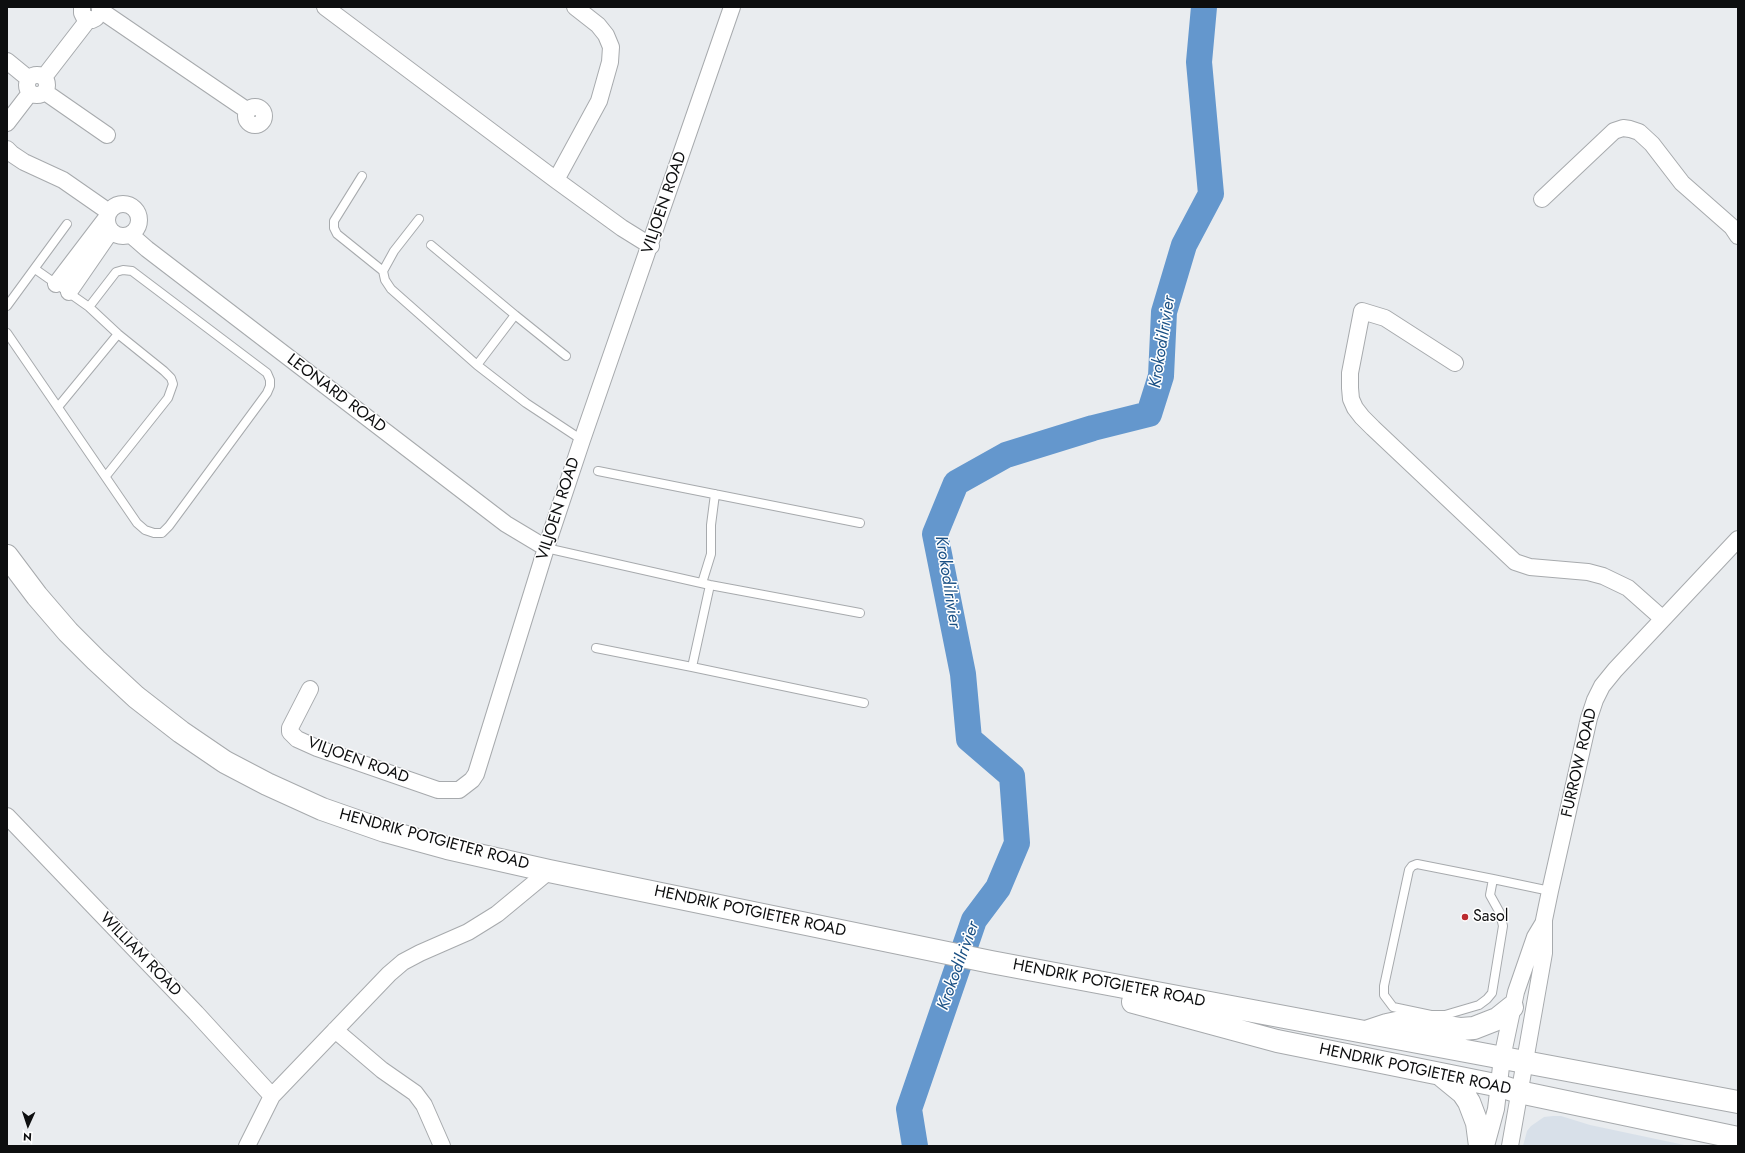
<!DOCTYPE html>
<html>
<head>
<meta charset="utf-8">
<style>
  body { margin:0 }
  #map { position:relative; width:1745px; height:1153px; overflow:hidden; background:#e9ecef; font-family:Jost,sans-serif }
  canvas { display:block }
  .frame { position:absolute; inset:0; border:8px solid #0d0e0f; pointer-events:none }
  .north { position:absolute; left:8px; top:1105px; width:40px; height:40px; -webkit-text-stroke:3px #fff; paint-order:stroke; rotate:183deg; font-size:11px; font-weight:700; line-height:16px; text-align:center; color:#0d0e0f }
  .north::after { content:''; display:block; margin:auto; width:14px; height:18px; background:#0d0e0f; clip-path:polygon(50% 0,100% 100%,50% 72%,0 100%) }
</style>
</head>
<body>
<div id="map">
<canvas width="1745" height="1153"></canvas>
<div class="frame"></div>
<div class="north">N</div>
</div>
<script>
const context = document.querySelector('canvas').getContext('2d');
context.lineJoin = 'round';
function fillPath(path, color) { context.fillStyle = color; context.fill(path, 'evenodd'); }
const shape = rows => new Path2D(rows.map(r => 'M' + r).join(''));
function stroke(path, color, width, dash) { context.strokeStyle = color; context.lineWidth = width; context.lineCap = dash ? 'butt' : 'round'; context.setLineDash(dash || []); context.stroke(path); }
function drawText(font, color, halo, rows, align = 'center') {
  context.font = font + ' Jost,sans-serif'; context.lineWidth = 3; context.setLineDash([]); context.textBaseline = 'middle'; context.strokeStyle = halo; context.fillStyle = color; for (const [text, x, y, turn = 0] of rows) {
    context.save(); context.translate(x, y); context.rotate((+turn || 0) * Math.PI / 180); context.textAlign = isNaN(turn) ? turn : align; if (halo) context.strokeText(text, 0, 0); context.fillText(text, 0, 0); context.restore();
  }
}
const built = shape([
  [1553,1116,1561,1116,1590,1125,1689,1146,1523,1146,1527,1131,1531,1126,1544,1117]
]);
const river = shape([
  [915,1146,909,1109,974,920,998,888,1017,843,1012,776,969,739,963,674,935,534,956,483,1006,455,1093,428,1149,414,1161,376,1164,312,1184,245,1211,194,1199,62,1204,7]
]);
const lane = shape([
  [362,176,334,221,334,228,337,234,383,271],
  [419,219,394,251,383,271,385,280,391,289,477,365,526,403,582,440],
  [431,245,515,315],
  [35,269,89,307,118,334,164,371,171,378,173,384,168,398,106,476],
  [7,306,67,224],
  [7,333,137,523,145,530,154,533,162,533,169,526,267,393,270,386,270,380,267,373,132,271,123,270,116,272,89,307],
  [477,365,515,315,566,356],
  [58,407,118,334],
  [598,471,860,523],
  [546,548,710,585,860,613],
  [702,583,711,554,711,525,715,494],
  [596,648,692,667,710,585],
  [692,667,864,703],
  [1493,879,1490,895,1500,913,1503,926,1492,993,1487,999,1479,1005,1445,1015,1431,1015,1393,1007,1384,995,1384,986,1409,870,1412,866,1417,864,1493,879,1550,891]
]);
const street = shape([
  [82,7,82,13,84,17,92,20,96,18],
  [325,7,556,180,622,228,651,246],
  [100,10,248,111],
  [7,61,29,79],
  '27 85a10 10 0 1 1 20 0a10 10 0 1 1-20 0Z',
  [44,77,88,20],
  [45,92,107,135],
  '246 116a9 9 0 1 1 18 0a9 9 0 1 1-18 0Z',
  [7,123,30,93],
  [7,149,12,154,24,162,63,180,109,212],
  [556,180,599,101,610,62,611,47,606,35,598,25,575,7],
  [1542,199,1614,131,1623,128,1630,129,1639,132,1652,144,1682,183,1732,227,1738,236],
  '107 220a16 16 0 1 1 32 0a16 16 0 1 1-32 0Z',
  [131,235,147,249,506,524,546,548],
  [56,284,107,217],
  [69,292,111,231],
  [1455,363,1385,318,1362,311,1350,373,1350,388,1351,399,1355,408,1362,417,1373,428,1515,562,1530,567,1588,572,1603,576,1628,588,1663,619],
  [310,689,290,728,290,732,297,739,317,748,438,790,459,790,472,780,476,774,546,548,582,440,732,7],
  [7,816,196,1013,272,1096],
  [335,1030,382,1070,415,1093,424,1105,442,1146],
  [247,1146,272,1096,389,974,403,962,420,953,468,932,497,914,549,871],
  [1486,1146,1496,1109,1502,1058,1516,992,1535,937,1544,922],
  [1510,1146,1544,953,1544,920,1550,891,1589,718,1595,700,1602,686,1615,670,1738,539]
]);
const secondary = shape([
  [7,556,37,596,68,632,96,660,136,697,181,732,225,762,267,784,322,809,385,831,447,848,549,871,991,962,1738,1102],
  [1133,1002,1277,1041,1500,1086,1519,1092,1738,1138],
  [1369,1031,1387,1025,1401,1022,1417,1022,1461,1029,1474,1028,1497,1019,1512,1007],
  [1441,1075,1463,1093,1469,1102,1477,1123,1480,1146]
]);
const markers = [
  [1465,917,4,"#bb2b30"]
];
const streetNames = [
  ["VILJOEN ROAD",665,203,-71],
  ["LEONARD ROAD",336,394,37],
  ["VILJOEN ROAD",559,509,-72],
  ["VILJOEN ROAD",358,761,20],
  ["FURROW ROAD",1580,763,-77],
  ["HENDRIK POTGIETER ROAD",434,840,15],
  ["HENDRIK POTGIETER ROAD",750,912,12],
  ["WILLIAM ROAD",140,955,46],
  ["HENDRIK POTGIETER ROAD",1109,984,11],
  ["HENDRIK POTGIETER ROAD",1415,1070,12]
];
const poiNames = [
  ["Sasol",1473,917]
];
const waterNames = [
  ["Krokodilrivier",1163,342,-81],
  ["Krokodilrivier",947,582,81],
  ["Krokodilrivier",959,966,-70]
];
fillPath(built, '#d8e0e9');
stroke(river, '#6497cd', 26);
stroke(lane, '#a7aaad', 10);
stroke(street, '#a7aaad', 18);
stroke(secondary, '#a7aaad', 24);
stroke(lane, '#fff', 8);
stroke(street, '#fff', 16);
stroke(secondary, '#fff', 22);
for (const [x, y, r, color] of markers) { const dot = new Path2D(); dot.arc(x, y, r, 0, 2 * Math.PI); context.fillStyle = color; context.fill(dot); stroke(dot, '#fff', 1.5); }
drawText('16px', '#0d0e0f', '#fff', streetNames);
drawText('16px', '#0d0e0f', '#fff', poiNames, 'left');
drawText('italic 17px', '#1a5084', '#fff', waterNames);
</script>
</body>
</html>
